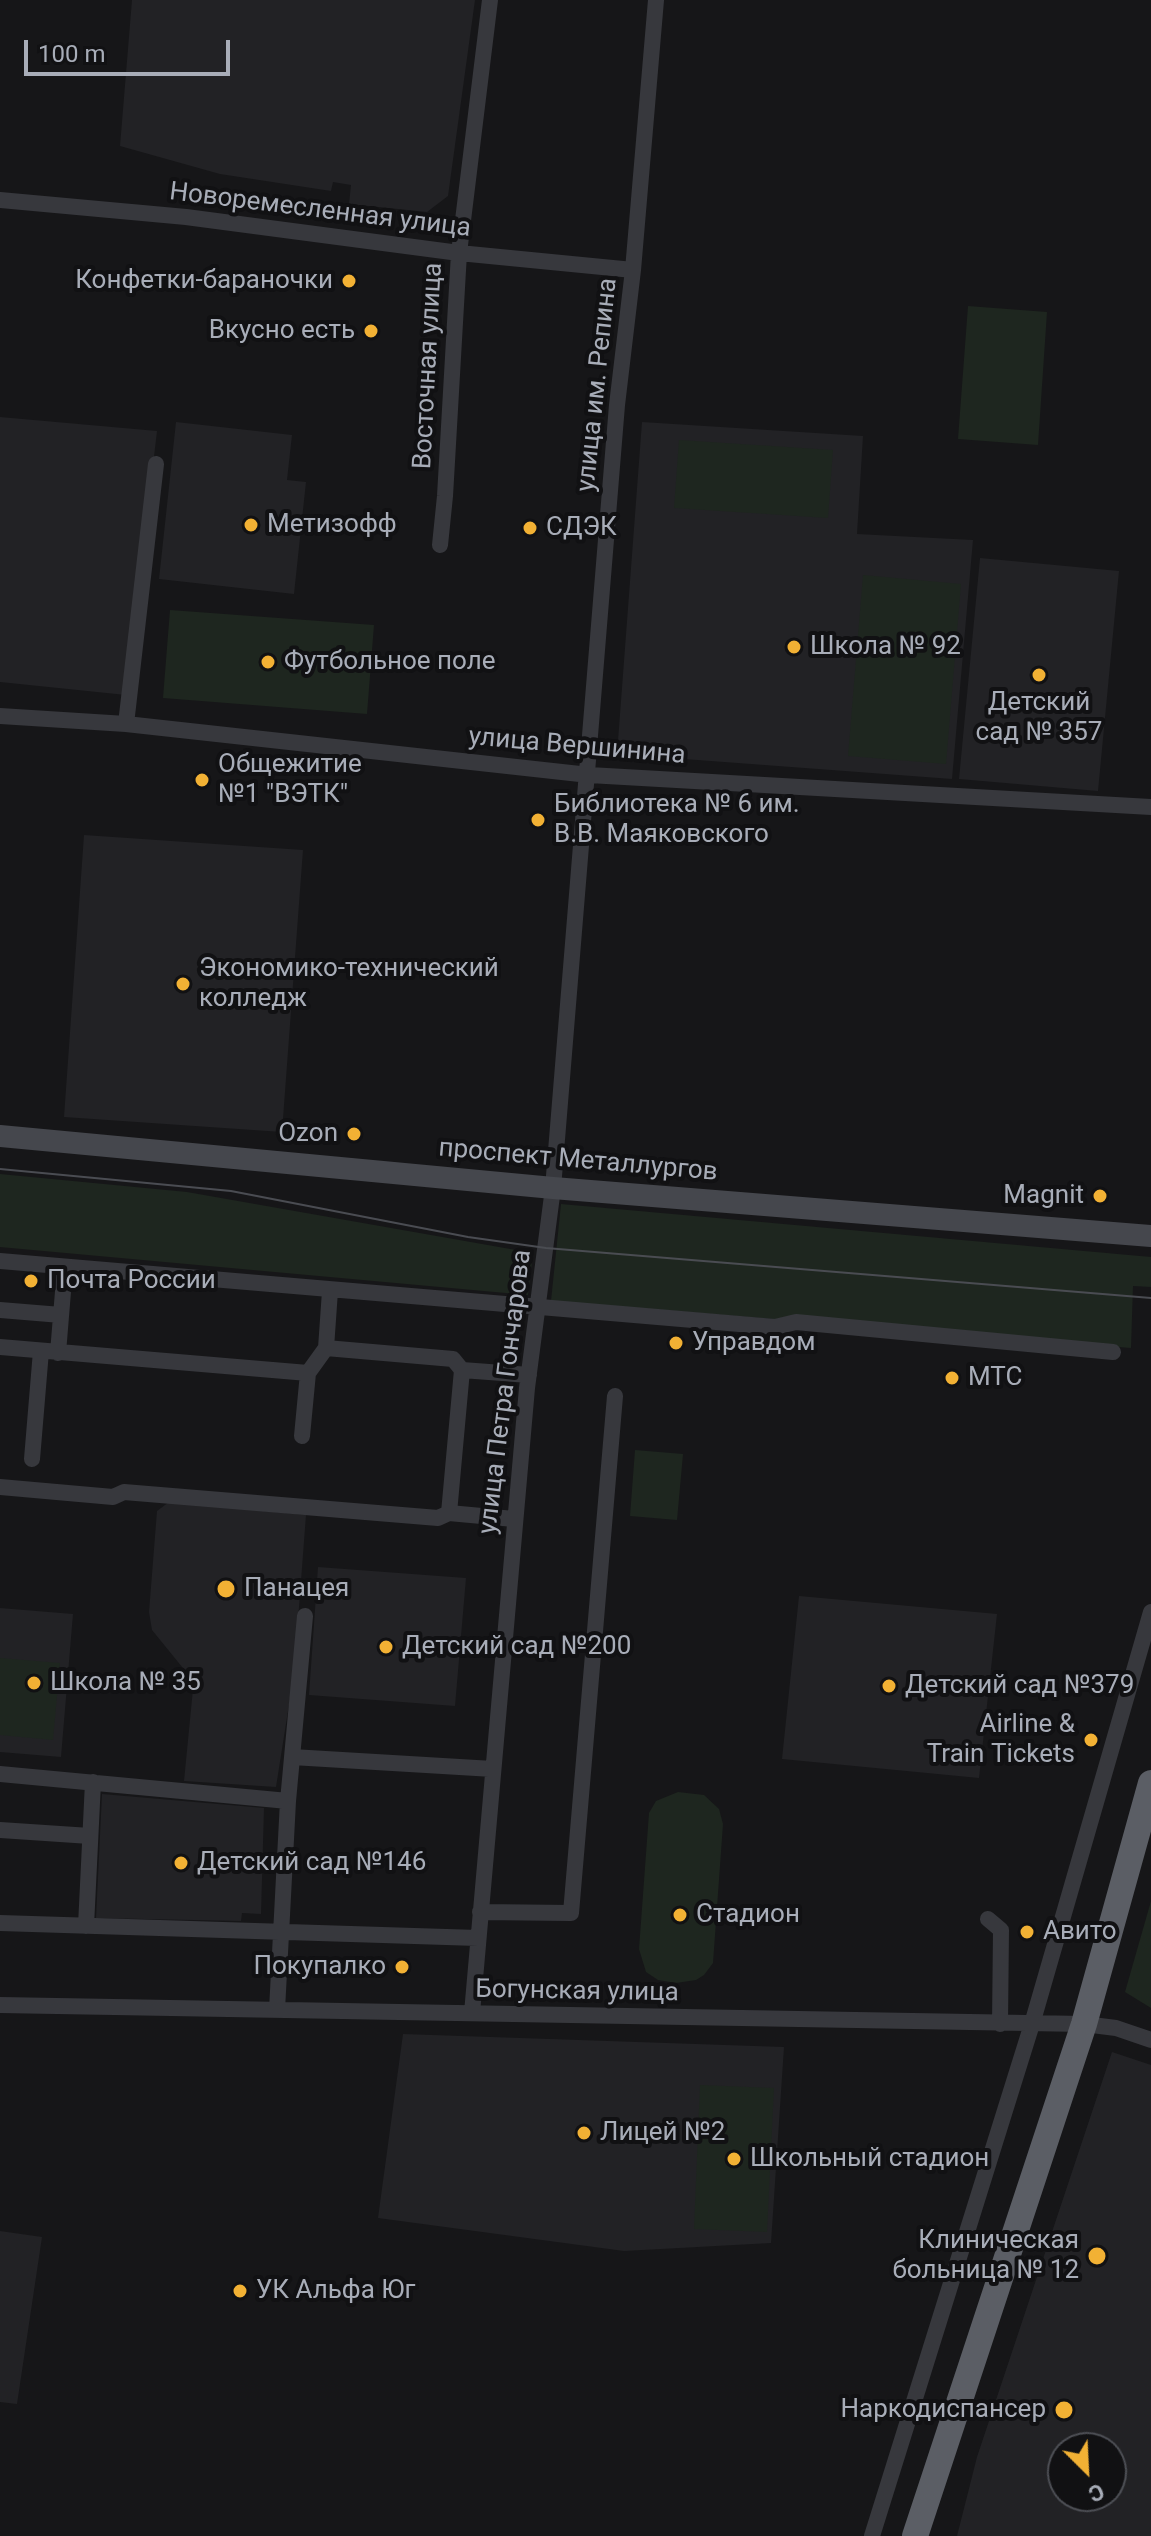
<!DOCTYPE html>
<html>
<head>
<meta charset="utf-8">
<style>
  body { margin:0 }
  #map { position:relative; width:1151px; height:2536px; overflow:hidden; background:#161618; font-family:Roboto,sans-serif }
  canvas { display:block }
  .north { position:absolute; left:1047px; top:2432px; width:80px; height:80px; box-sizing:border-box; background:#111113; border:2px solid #4d4f55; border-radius:50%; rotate:156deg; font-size:22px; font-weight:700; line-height:32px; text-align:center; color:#a8adb8 }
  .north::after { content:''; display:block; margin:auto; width:28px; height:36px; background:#f2b134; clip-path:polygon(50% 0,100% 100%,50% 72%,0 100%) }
  .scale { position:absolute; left:24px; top:40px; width:206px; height:36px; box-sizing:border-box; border:4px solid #a8adb8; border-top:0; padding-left:10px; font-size:24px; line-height:28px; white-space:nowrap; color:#a8adb8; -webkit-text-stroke:6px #111113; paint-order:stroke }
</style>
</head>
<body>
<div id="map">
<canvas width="1151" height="2536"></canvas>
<div class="north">С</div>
<div class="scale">100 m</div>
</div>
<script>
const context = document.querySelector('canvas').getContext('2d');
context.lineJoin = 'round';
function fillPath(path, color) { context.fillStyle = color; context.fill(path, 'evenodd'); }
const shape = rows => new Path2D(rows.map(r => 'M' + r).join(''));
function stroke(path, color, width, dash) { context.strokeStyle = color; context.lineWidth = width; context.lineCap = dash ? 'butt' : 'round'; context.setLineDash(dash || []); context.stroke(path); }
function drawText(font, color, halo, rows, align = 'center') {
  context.font = font + ' Roboto,sans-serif'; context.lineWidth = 8; context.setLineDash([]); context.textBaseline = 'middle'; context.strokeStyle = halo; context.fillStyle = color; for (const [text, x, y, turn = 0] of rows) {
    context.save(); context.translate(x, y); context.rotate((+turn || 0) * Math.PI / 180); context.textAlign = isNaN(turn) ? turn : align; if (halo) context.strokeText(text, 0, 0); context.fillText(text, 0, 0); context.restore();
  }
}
const built = shape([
  [132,0,475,0,448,196,427,212,349,204,351,185,333,182,331,191,220,174,120,146],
  [0,417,157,431,126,695,0,682],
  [176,422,292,435,287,480,306,482,294,594,159,579],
  [642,422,863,436,857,534,973,540,952,779,617,754],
  [980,558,1119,571,1098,791,959,779],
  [84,835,303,850,282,1132,64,1117],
  [169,1502,306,1515,294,1673,276,1787,184,1781,193,1689,191,1678,152,1630,149,1612,157,1511],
  [318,1567,466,1578,455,1706,309,1695],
  [799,1596,997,1614,979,1778,782,1759],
  [0,1608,73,1614,61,1757,0,1752],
  [102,1794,264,1808,261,1914,242,1913,241,1921,96,1918],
  [403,2034,784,2047,771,2243,624,2251,378,2218],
  [1112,2052,1151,2065,1151,2536,957,2536,977,2457],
  [1063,2448,1111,2448,1111,2496,1063,2496],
  [0,2231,42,2237,17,2404,0,2402]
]);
const green = shape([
  [968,306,1047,312,1038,445,958,439],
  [679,440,833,450,828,518,674,508],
  [863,575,961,584,946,764,848,756],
  [170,610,374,625,367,714,163,698],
  [0,1174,187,1192,533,1253,528,1295,0,1247],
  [561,1204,1151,1257,1151,1287,1133,1286,1131,1348,551,1301],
  [635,1450,683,1454,677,1520,630,1516],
  [0,1658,60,1663,53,1740,0,1735],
  [678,1792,704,1795,719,1809,723,1824,713,1963,704,1975,696,1980,676,1983,658,1980,646,1972,639,1949,649,1813,656,1801],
  [1151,1901,1151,2008,1125,1992],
  [700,2085,774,2088,767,2232,694,2229]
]);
const minor = shape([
  [0,200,186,217,459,253,633,270],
  [440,545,445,496,459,253,490,0],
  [0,716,126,724,589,775,1151,807],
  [126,724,156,464],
  [0,1261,775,1327,796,1322,1113,1352],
  [0,1310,61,1315],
  [0,1347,308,1373],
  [326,1348,453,1359,462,1370,449,1513],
  [58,1353,65,1267],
  [462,1370,529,1375],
  [302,1436,308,1373,326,1348,330,1291],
  [32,1459,41,1351],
  [0,1487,113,1497,124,1492,438,1518,449,1513,514,1519],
  [292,1757,493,1769],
  [0,1774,288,1801],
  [0,1830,90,1836],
  [480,1912,571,1913,615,1396],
  [988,1919,1001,1930,1000,2024],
  [0,1923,478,1938],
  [86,1926,93,1782],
  [0,2005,1084,2024,1116,2028,1151,2040],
  [277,2010,288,1801,305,1616],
  [472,2013,527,1388,553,1188,617,405,633,270,656,0],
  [872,2536,1032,2024,1151,1612]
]);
const secondary = shape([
  [0,1136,553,1188,1151,1236]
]);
const trunk = shape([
  [915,2536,1084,2024,1151,1783]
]);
const tram = shape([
  [0,1169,231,1191,468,1237,546,1248,1151,1298]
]);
const markers = [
  [349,281,8,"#f2b134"],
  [371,331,8,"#f2b134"],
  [251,525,8,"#f2b134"],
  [530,528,8,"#f2b134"],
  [794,647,8,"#f2b134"],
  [268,662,8,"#f2b134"],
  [1039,675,8,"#f2b134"],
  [202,780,8,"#f2b134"],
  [538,820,8,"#f2b134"],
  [183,984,8,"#f2b134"],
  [354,1134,8,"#f2b134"],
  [1100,1196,8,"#f2b134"],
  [31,1281,8,"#f2b134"],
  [676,1343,8,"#f2b134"],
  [952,1378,8,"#f2b134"],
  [226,1589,10,"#f2b134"],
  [386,1647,8,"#f2b134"],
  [34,1683,8,"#f2b134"],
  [889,1686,8,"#f2b134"],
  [1091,1740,8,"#f2b134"],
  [181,1863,8,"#f2b134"],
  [680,1915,8,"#f2b134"],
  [1027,1932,8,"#f2b134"],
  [402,1967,8,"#f2b134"],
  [584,2133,8,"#f2b134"],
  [734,2159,8,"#f2b134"],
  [1097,2256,10,"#f2b134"],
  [240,2291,8,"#f2b134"],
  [1064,2410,10,"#f2b134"]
];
const streetNames = [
  ["Новоремесленная улица",320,211,7],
  ["Восточная улица",429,366,-87],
  ["улица им. Репина",598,385,-84],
  ["улица Вершинина",577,747,5],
  ["проспект Металлургов",578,1161,5],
  ["улица Петра Гончарова",506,1392,-83],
  ["Богунская улица",577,1992,1]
];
const poiNames = [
  ["Конфетки-бараночки",333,281,"right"],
  ["Вкусно есть",355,331,"right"],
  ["Метизофф",267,525],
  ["СДЭК",546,528],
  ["Школа № 92",810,647],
  ["Футбольное поле",284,662],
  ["Детский",1039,703,"center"],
  ["сад № 357",1039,733,"center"],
  ["Общежитие",218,765],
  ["№1 \"ВЭТК\"",218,795],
  ["Библиотека № 6 им.",554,805],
  ["В.В. Маяковского",554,835],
  ["Экономико-технический",199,969],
  ["колледж",199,999],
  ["Ozon",338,1134,"right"],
  ["Magnit",1084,1196,"right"],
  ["Почта России",47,1281],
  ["Управдом",692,1343],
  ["МТС",968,1378],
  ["Панацея",244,1589],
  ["Детский сад №200",402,1647],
  ["Школа № 35",50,1683],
  ["Детский сад №379",905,1686],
  ["Airline &",1075,1725,"right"],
  ["Train Tickets",1075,1755,"right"],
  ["Детский сад №146",197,1863],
  ["Стадион",696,1915],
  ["Авито",1043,1932],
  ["Покупалко",386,1967,"right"],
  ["Лицей №2",600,2133],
  ["Школьный стадион",750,2159],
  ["Клиническая",1079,2241,"right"],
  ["больница № 12",1079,2271,"right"],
  ["УК Альфа Юг",256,2291],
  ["Наркодиспансер",1046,2410,"right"]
];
fillPath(built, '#222225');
fillPath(green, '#1e261f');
stroke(minor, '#37383d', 16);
stroke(secondary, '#45474d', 22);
stroke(trunk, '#5b5e65', 26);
stroke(tram, '#4a4c52', 2);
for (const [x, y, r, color] of markers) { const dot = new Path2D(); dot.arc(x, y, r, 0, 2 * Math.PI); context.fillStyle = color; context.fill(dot); stroke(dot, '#111113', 3); }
drawText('26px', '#a8adb8', '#111113', streetNames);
drawText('26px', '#a8adb8', '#111113', poiNames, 'left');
</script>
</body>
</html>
